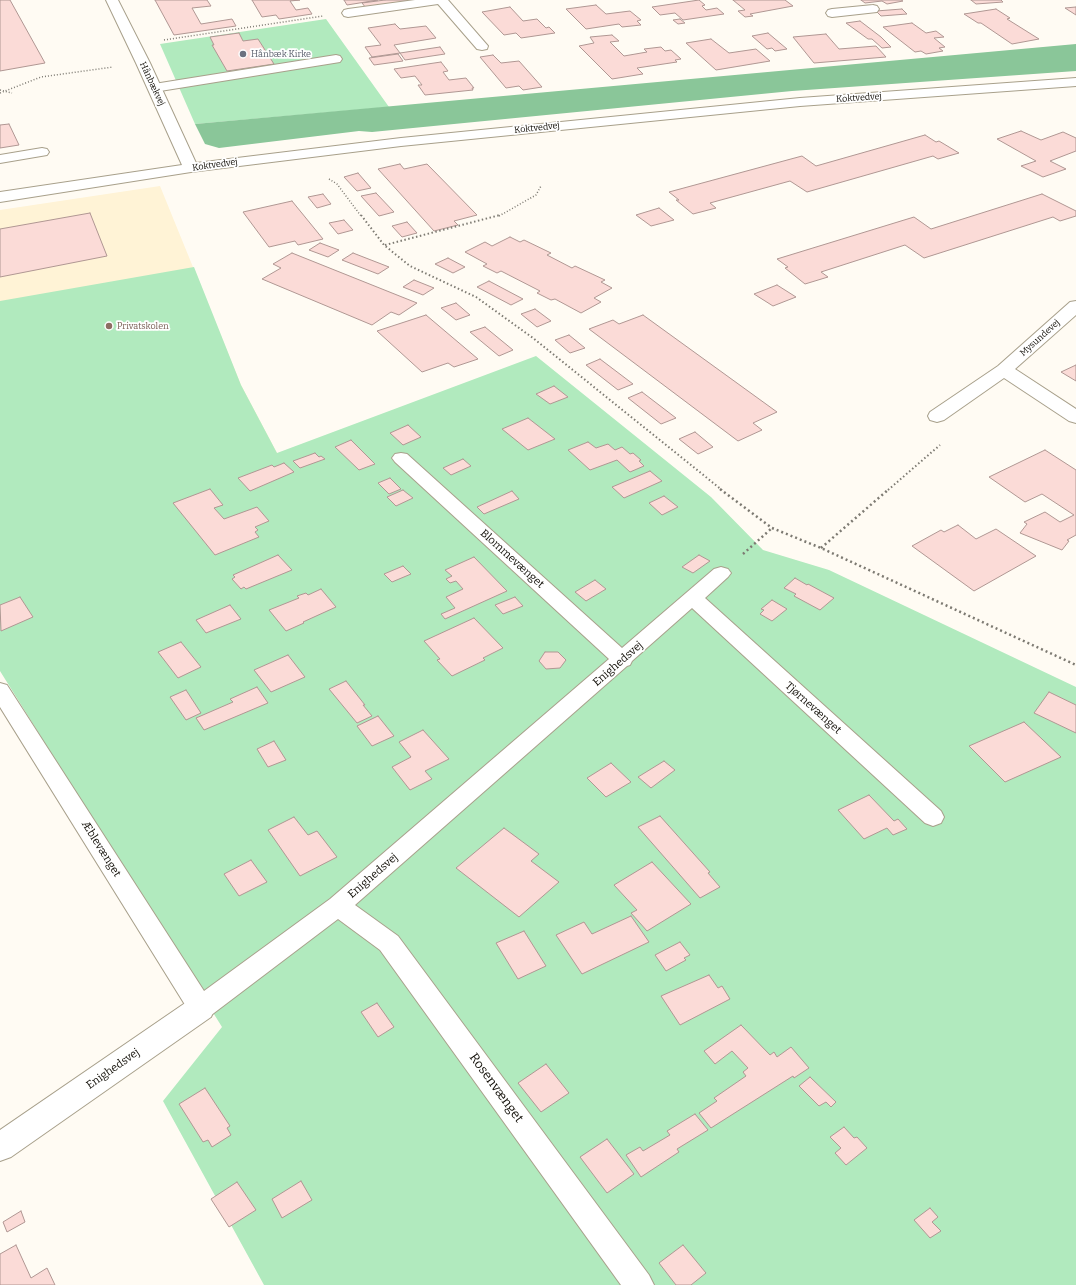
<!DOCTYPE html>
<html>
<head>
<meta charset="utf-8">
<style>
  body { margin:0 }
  canvas { display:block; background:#fffbf3 }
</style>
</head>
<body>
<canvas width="1076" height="1285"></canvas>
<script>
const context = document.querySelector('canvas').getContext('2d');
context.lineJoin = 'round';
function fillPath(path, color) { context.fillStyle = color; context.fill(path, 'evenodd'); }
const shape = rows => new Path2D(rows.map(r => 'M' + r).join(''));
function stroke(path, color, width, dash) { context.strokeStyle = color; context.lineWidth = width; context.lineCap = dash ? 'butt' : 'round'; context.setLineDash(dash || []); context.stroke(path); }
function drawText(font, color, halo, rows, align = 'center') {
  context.font = font + ' Bitter,serif'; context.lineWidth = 3.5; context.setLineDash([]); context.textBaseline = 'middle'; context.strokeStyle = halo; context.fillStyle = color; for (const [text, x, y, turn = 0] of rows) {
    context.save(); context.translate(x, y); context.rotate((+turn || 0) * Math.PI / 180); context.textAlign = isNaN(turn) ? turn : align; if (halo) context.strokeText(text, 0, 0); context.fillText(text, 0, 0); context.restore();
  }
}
const built = shape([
  [160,186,241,385,277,453,0,565,0,210]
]);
const green = shape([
  [326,19,389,107,195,124,160,44],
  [194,267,241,385,277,453,536,356,711,497,763,550,829,570,1076,687,1076,1285,264,1285,163,1101,222,1027,0,671,0,301]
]);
const forest = shape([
  [1076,44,1076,71,792,91,372,132,359,131,219,148,205,144,195,124]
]);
const building = shape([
  [0,0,10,0,45,63,0,71,0,0],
  [155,0,207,0,211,6,192,8,201,24,232,19,236,26,174,35,155,0],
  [252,0,300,0,290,1,296,10,308,8,312,14,279,19,276,15,262,17,252,0],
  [344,0,378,0,347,5,344,0],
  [385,0,417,0,366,8,362,3,385,0],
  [699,0,705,5,702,6,706,10,717,8,724,14,683,20,675,13,660,15,652,7,699,0],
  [733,0,785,0,793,6,750,14,753,16,745,17,738,11,745,10,733,0],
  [861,0,901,0,903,1,887,4,882,1,865,3,861,0],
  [971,0,1001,0,1003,2,976,4,971,0],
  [596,5,606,14,630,11,641,20,637,21,641,25,622,27,619,24,586,29,566,9,596,5],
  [510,7,523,21,537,19,546,28,549,27,555,33,521,38,516,33,504,35,482,12,510,7],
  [1076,7,1076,15,1065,8,1076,7],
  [902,9,907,14,881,16,876,11,902,9],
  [996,9,1010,18,1007,19,1039,39,1012,44,981,23,978,23,964,14,996,9],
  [680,19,685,23,678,24,673,20,680,19],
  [860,21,881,37,891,47,882,48,872,39,868,39,846,23,860,21],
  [912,23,926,33,936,31,944,37,934,38,945,47,939,48,943,51,926,54,921,51,915,52,883,27,912,23],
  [395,24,400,29,426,26,436,38,394,45,400,53,372,57,365,47,381,45,368,28,395,24],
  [239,33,243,41,258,39,274,64,227,71,212,45,214,45,210,37,239,33],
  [768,33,787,49,775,51,772,48,767,49,752,36,768,33],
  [826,34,839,49,876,46,886,57,814,63,793,37,826,34],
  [612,35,619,41,610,42,624,56,647,52,644,49,661,47,665,51,671,50,681,59,675,60,677,62,637,68,643,74,612,79,579,46,594,43,590,37,612,35],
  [711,39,729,53,756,49,770,61,716,70,686,43,711,39],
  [440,47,445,54,405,60,400,53,440,47],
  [398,54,403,61,374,65,369,58,398,54],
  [493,55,501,63,519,61,542,87,523,90,519,86,506,88,480,57,493,55],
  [441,62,448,71,443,72,449,80,466,78,474,88,472,88,473,90,425,95,418,85,422,85,415,76,401,78,394,69,441,62],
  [9,124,19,145,0,148,0,125,9,124],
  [1021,131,1041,140,1063,132,1076,138,1076,151,1050,161,1066,169,1043,177,1021,166,1036,161,997,139,1021,131],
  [925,135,936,142,939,141,959,153,938,159,933,156,807,192,790,181,710,203,716,208,693,214,676,200,679,200,669,192,802,156,816,166,925,135],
  [400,164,404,169,427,164,477,215,454,221,458,225,434,231,378,169,400,164],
  [358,173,371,188,357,191,344,177,358,173],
  [376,193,394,212,379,216,361,196,376,193],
  [323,194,331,204,317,208,308,197,323,194],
  [1042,194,1076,211,1076,216,1060,221,1053,217,924,258,905,245,821,272,828,277,805,284,785,268,788,267,777,259,914,217,931,229,1042,194],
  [292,201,323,239,298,245,295,241,269,247,243,212,292,201],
  [659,208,674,220,651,226,636,215,659,208],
  [90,213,107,256,0,277,0,229,90,213],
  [344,220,353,230,338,234,329,223,344,220],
  [407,222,417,233,402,237,392,226,407,222],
  [510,237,520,242,524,240,551,253,547,255,572,268,575,266,605,280,601,282,612,288,594,298,601,302,581,313,555,299,551,300,537,293,540,291,501,271,497,273,483,266,487,264,465,252,485,242,492,246,510,237],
  [320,243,339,250,328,257,309,250,320,243],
  [292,253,417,303,399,315,391,312,372,325,262,279,281,268,273,264,292,253],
  [353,253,389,267,378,274,342,260,353,253],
  [448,258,465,267,453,273,435,264,448,258],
  [414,280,434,288,423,295,403,287,414,280],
  [489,281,523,299,511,305,477,287,489,281],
  [777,285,796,297,773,306,754,294,777,285],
  [456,303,470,315,456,320,441,308,456,303],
  [535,309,551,321,537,327,521,314,535,309],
  [426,315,478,359,454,367,448,363,422,372,377,331,426,315],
  [643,315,777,412,753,423,762,430,738,441,589,329,613,320,619,324,643,315],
  [485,327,513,350,499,356,470,332,485,327],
  [569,335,585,348,570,353,555,340,569,335],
  [600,359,633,384,618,390,586,365,600,359],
  [1076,365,1076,381,1061,372,1076,365],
  [554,386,568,397,550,404,536,394,554,386],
  [642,392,676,418,661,424,628,398,642,392],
  [528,418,555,439,528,450,502,429,528,418],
  [408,425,421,437,403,445,390,433,408,425],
  [695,432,713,447,698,454,679,439,695,432],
  [351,440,375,464,359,470,335,447,351,440],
  [588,442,596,448,608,444,615,450,622,447,630,454,633,453,641,460,639,461,644,466,630,472,617,460,590,470,568,450,588,442],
  [1045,450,1076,470,1076,535,1067,540,1069,541,1062,550,1020,533,1027,524,1024,522,1045,512,1060,522,1074,515,1042,494,1025,502,989,477,1045,450],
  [315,453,319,457,321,456,325,459,300,468,293,461,315,453],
  [463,459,471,466,451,475,443,468,463,459],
  [284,463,294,472,250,491,238,478,272,465,274,467,284,463],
  [650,471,662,481,624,498,612,487,650,471],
  [390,478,401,489,389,494,378,483,390,478],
  [210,489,223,505,214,508,224,519,257,507,269,521,255,527,258,530,255,532,259,537,215,555,173,503,210,489],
  [403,490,413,498,396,506,387,497,403,490],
  [512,491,519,499,484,514,477,507,512,491],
  [664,496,678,507,662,515,649,503,664,496],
  [958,525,976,539,996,529,1036,556,974,591,912,546,941,530,944,532,958,525],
  [278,555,292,570,246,589,244,587,241,589,232,579,235,577,233,575,278,555],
  [699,555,710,561,693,573,682,567,699,555],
  [474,557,507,591,445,619,441,614,455,608,446,597,463,589,456,581,450,583,446,579,452,576,445,570,474,557],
  [403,566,411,574,392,582,384,574,403,566],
  [795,578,807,585,808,584,834,598,820,610,794,596,796,594,784,588,795,578],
  [595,580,606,589,586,601,575,592,595,580],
  [321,589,336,607,303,622,304,623,286,631,269,610,299,598,297,596,306,593,308,595,321,589],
  [20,597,33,617,1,631,0,605,20,597],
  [515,597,523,606,503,614,495,605,515,597],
  [772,600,787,609,772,621,760,614,764,610,761,609,772,600],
  [230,605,241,619,206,633,196,620,230,605],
  [474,618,503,648,483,658,485,660,452,676,437,660,440,659,424,641,474,618],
  [181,642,201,667,178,678,158,652,181,642],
  [545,652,558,652,566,660,560,668,546,669,539,661,545,652],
  [288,655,305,677,271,692,254,670,288,655],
  [346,681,365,705,363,705,372,716,357,723,329,689,346,681],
  [257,687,268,703,204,730,196,718,233,702,230,699,257,687],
  [186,690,201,713,186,720,170,697,186,690],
  [1049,692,1076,705,1076,733,1034,713,1049,692],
  [378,716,394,736,372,746,357,726,378,716],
  [1024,722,1061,757,1005,782,969,746,1024,722],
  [423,730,449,759,425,771,432,779,410,790,392,767,411,757,399,742,423,730],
  [274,741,286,760,268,767,257,749,274,741],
  [664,761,675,770,651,788,638,777,664,761],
  [611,763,631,782,606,797,587,778,611,763],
  [869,795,894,821,898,819,907,829,893,835,887,828,864,839,838,810,869,795],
  [660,816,710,872,708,873,720,887,700,898,638,827,660,816],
  [294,817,308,835,317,831,337,857,300,876,268,830,294,817],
  [504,828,539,854,531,861,559,882,519,917,456,868,504,828],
  [251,860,267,882,239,896,224,874,251,860],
  [652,862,691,904,647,931,631,913,637,910,614,885,652,862],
  [631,916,649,942,582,974,556,935,584,922,592,934,631,916],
  [524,931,546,966,518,979,496,943,524,931],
  [680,942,690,955,684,958,686,960,666,971,655,955,680,942],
  [709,975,718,988,722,986,730,999,680,1025,661,996,709,975],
  [377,1003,394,1027,378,1037,361,1012,377,1003],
  [741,1025,770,1055,774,1052,777,1057,791,1047,809,1068,794,1078,793,1076,711,1128,699,1113,717,1101,714,1098,746,1076,743,1072,748,1068,732,1051,715,1064,704,1051,741,1025],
  [546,1064,569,1093,541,1112,518,1083,546,1064],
  [810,1077,836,1102,831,1107,826,1102,819,1106,799,1086,810,1077],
  [205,1088,230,1126,227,1128,231,1135,212,1147,208,1140,203,1142,179,1104,205,1088],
  [695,1114,708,1130,677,1149,679,1152,641,1177,626,1155,640,1147,643,1151,670,1135,667,1131,695,1114],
  [844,1127,854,1138,857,1137,867,1148,846,1165,835,1153,841,1148,830,1137,844,1127],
  [607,1139,634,1174,607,1193,580,1157,607,1139],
  [301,1181,312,1200,282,1218,272,1199,301,1181],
  [237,1182,256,1210,229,1227,211,1199,237,1182],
  [930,1208,938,1217,932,1222,941,1231,930,1238,914,1220,930,1208],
  [21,1211,25,1222,7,1232,3,1222,21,1211],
  [16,1245,31,1278,47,1268,55,1285,0,1285,0,1254,16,1245],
  [683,1245,706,1273,691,1285,676,1285,659,1263,683,1245]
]);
const pathFar2 = shape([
  [164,40,323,16],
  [0,90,12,93],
  [0,93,41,77,113,67],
  [329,179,337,184,361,216],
  [499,216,536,195,541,186]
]);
const pathFar1 = shape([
  [361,215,384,245,410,266,476,297,533,338,722,490],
  [385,245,500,215],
  [888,490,940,445]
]);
const path = shape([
  [720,489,772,528,821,548,1076,665],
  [821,548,889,489],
  [743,554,772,528]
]);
const service = shape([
  [336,55,340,56,342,59,340,62,154,92,150,91,148,88,150,85,154,84,336,55],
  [42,148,47,149,49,152,47,155,0,163,0,155,42,148],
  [401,453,407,454,622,648,714,569,721,567,728,569,731,573,728,577,705,598,941,811,944,817,941,823,933,826,925,823,692,608,632,661,630,665,627,666,355,905,398,936,649,1275,654,1285,621,1285,380,950,338,919,210,1016,201,1019,192,1016,0,707,0,683,7,685,204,991,330,899,609,659,395,462,392,458,395,454,401,453]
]);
const minor = shape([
  [415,0,448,0,488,46,487,49,482,50,477,49,438,4,348,17,344,16,342,13,344,10,348,9,415,0],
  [873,5,877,6,879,9,877,12,832,17,828,16,826,13,828,10,832,9,873,5],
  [1076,301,1076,315,1015,369,1076,409,1076,423,1069,421,1004,378,944,420,937,422,930,420,928,416,930,412,998,366,1070,302,1076,301],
  [201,996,211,999,215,1008,211,1017,11,1157,0,1161,0,1130,191,999,201,996]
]);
const tertiary = shape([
  [106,0,118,0,150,63,196,163,401,138,800,98,1076,78,1076,86,800,106,401,146,191,172,0,202,0,192,182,165,136,63,106,0]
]);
const markers = [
  [243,54,4,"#6b7280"],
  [109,326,4,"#8d6e63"]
];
const farWorshipnames = [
  ["Hånbæk Kirke",251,54]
];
const farStreetnames = [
  ["Hånbækvej",152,84,65],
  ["Koktvedvej",859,98,-4],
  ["Koktvedvej",537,128,-6],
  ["Koktvedvej",215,165,-8],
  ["Mysundevej",1040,338,-42]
];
const farEducationnames = [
  ["Privatskolen",117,326]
];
const streetNames = [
  ["Blommevænget",512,559,42],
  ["Enighedsvej",618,664,-41],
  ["Tjørnevænget",813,708,42],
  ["Æblevænget",101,849,58],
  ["Enighedsvej",373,876,-41],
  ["Enighedsvej",113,1069,-35]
];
const nearStreetnames = [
  ["Rosenvænget",496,1088,54]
];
fillPath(built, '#fff3d6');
fillPath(green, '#b1eabe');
fillPath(forest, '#8ac699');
fillPath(building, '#fbdbd7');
stroke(building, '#b09793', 1);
stroke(service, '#a8a08b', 2);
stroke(minor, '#a8a08b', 2);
stroke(tertiary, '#a8a08b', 2);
stroke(pathFar2, '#7d7a72', 1.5, [1, 2]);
stroke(pathFar1, '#7d7a72', 2, [1.5, 2.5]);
stroke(path, '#7d7a72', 2.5, [2, 3]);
fillPath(service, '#fff');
fillPath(minor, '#fff');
fillPath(tertiary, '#fff');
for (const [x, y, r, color] of markers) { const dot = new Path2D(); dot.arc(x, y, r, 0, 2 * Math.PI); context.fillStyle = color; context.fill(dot); stroke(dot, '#fff', 1.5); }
drawText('9px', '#5b616d', '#fff', farWorshipnames, 'left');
drawText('9px', '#100d06', '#fff', farStreetnames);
drawText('9px', '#785e54', '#fff', farEducationnames, 'left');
drawText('11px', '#100d06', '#fff', streetNames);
drawText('13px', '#100d06', '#fff', nearStreetnames);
</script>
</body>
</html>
